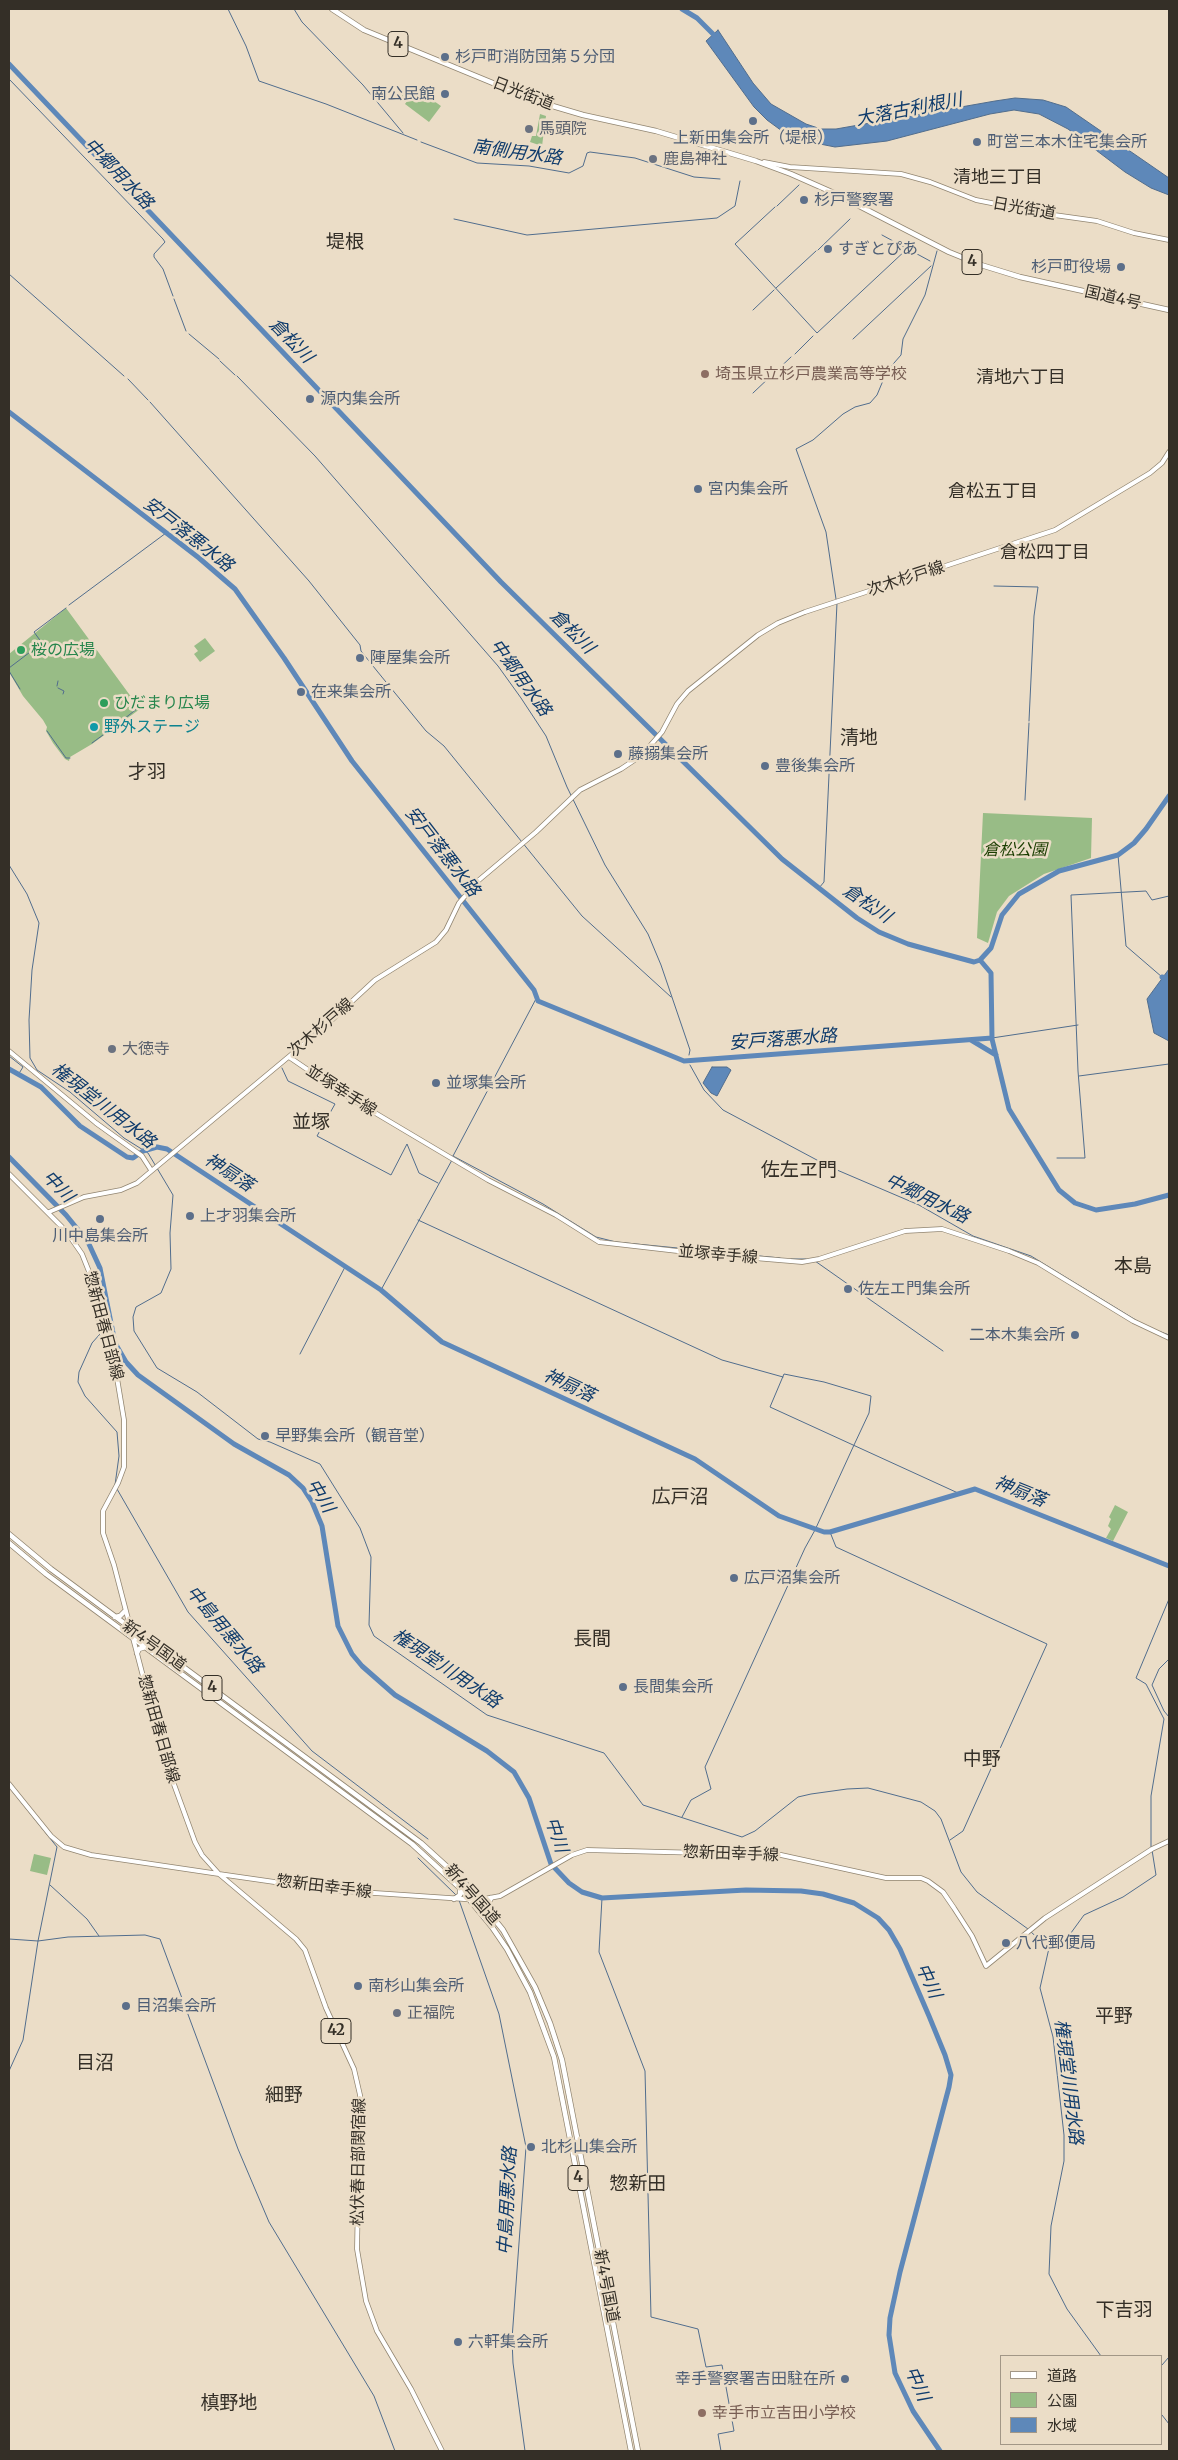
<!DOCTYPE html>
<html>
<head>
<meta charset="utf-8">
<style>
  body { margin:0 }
  #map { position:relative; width:1178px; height:2460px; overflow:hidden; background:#ebddc7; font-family:Merriweather,"Noto Sans JP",serif }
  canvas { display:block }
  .frame { position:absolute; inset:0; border:10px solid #342f27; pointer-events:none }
  .legend { position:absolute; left:1000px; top:2355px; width:162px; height:90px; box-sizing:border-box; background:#ebddc7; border:1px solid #a29787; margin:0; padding:6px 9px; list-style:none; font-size:15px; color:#342f27 }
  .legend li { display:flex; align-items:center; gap:10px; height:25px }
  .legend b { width:25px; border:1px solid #a29787 }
</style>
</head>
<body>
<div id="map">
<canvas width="1178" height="2460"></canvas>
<div class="frame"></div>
<ul class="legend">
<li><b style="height:6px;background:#fff"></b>道路</li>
<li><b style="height:14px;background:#98bc86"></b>公園</li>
<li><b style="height:14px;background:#5e88b9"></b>水域</li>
</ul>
</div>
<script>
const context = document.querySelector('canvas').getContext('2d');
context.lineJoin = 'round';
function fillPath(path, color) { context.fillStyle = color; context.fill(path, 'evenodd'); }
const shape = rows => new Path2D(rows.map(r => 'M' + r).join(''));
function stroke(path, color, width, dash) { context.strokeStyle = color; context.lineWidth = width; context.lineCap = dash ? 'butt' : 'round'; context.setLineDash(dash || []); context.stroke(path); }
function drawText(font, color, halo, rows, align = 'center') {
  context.font = font + ' Merriweather,"Noto Sans JP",serif'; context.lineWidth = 5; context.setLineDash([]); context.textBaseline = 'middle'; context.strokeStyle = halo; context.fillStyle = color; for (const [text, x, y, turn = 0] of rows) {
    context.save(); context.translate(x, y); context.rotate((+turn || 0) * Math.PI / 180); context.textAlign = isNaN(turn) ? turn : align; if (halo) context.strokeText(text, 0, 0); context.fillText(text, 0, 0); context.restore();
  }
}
const green = shape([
  [410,84,441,106,429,122,405,104,407,101,401,96],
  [540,114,546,116,542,146,530,142,532,136,536,136],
  [66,608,140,709,92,744,70,757,69,761,65,759,53,743,46,731,47,727,43,720,23,696,9,672,9,654],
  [205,638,215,651,200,662,194,654,198,651,194,646],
  [983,813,1092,818,1091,858,1044,874,1009,896,997,912,988,943,977,938],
  [1115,1505,1128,1512,1113,1541,1106,1538,1111,1529,1108,1526,1111,1519,1109,1517],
  [34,1854,51,1858,47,1875,30,1871]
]);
const water = shape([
  [718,30,753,83,771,104,806,124,821,129,836,129,995,101,1015,98,1043,100,1066,107,1169,178,1169,195,1151,188,1125,172,1068,129,1039,114,1014,110,990,114,887,141,835,147,805,141,782,131,767,120,754,107,706,41,718,30],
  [1169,969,1169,1041,1154,1033,1147,999,1169,969],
  [712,1067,727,1067,731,1070,717,1096,711,1093,703,1083,712,1067]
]);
const stream = shape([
  [228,9,246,46,259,81,326,104,417,140],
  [294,9,302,22,363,85,403,133],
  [9,79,163,239,165,242,154,254,154,257,163,269,173,296],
  [421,142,477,163,529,166,569,173,583,166,587,153,590,152,635,158,694,177,720,179],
  [777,206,799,185],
  [775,207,735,244,817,333,907,249],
  [454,219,527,235,717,218,735,206,740,181],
  [882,235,930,261],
  [818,250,850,219],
  [9,274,124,376],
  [776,288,816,251],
  [174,299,186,331],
  [753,310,774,290],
  [189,334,219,359],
  [853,339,931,266],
  [795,354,813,336],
  [220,361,235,375],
  [237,376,315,456,498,666,521,698,546,736,567,787,605,865,648,934,661,965,690,1050,689,1055],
  [128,379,148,400],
  [753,393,791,357],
  [150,402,309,581,360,645,361,651,377,671,426,731,444,746,582,916,671,997],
  [994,586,1038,587,1034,616,1029,721],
  [836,599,826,532,796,449,813,440,843,414,855,407,870,403,877,395,887,371,901,355,903,339,925,295,937,251],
  [69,605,166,533],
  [9,668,42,643,34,632,66,608],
  [9,671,20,689],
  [57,686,58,681],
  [58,688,64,691,63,694],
  [47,731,66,758,70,758],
  [106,733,138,708],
  [92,743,103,735],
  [1025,800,1029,723],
  [1118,855,1126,946,1162,977],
  [9,865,27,894,39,923,32,970,29,1020,30,1058,37,1070,70,1092,124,1138,148,1153,173,1195,170,1233,171,1269,161,1293,136,1307,133,1317,134,1331,157,1368,197,1392,258,1439,270,1442,320,1464,360,1528,371,1557,369,1625,374,1636,487,1715,604,1753,643,1805,742,1837,755,1831,798,1797,811,1794,847,1789,868,1788,921,1802,935,1811,941,1819,961,1872,977,1892,1028,1929],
  [819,888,824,882,837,603],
  [992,1038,1078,1025],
  [9,1056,23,1067,18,1075],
  [690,1065,704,1090,723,1110,830,1167,919,1205,973,1236,1031,1256,1139,1322],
  [282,1068,288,1081,335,1104,317,1136,391,1175,407,1144,419,1173,438,1183],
  [1079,1076,1169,1064],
  [453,1156,543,1204,596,1237,616,1242,780,1258],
  [453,1156,537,997],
  [1057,1158,1085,1158,1078,1071,1071,895,1146,891,1152,900,1169,896],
  [418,1220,722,1360,783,1377],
  [791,1259,806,1259],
  [815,1261,943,1351],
  [381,1290,452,1160],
  [104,1331,110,1327],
  [1158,1331,1169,1335],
  [100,1334,92,1343,79,1372,78,1382,85,1396,117,1432,119,1456,115,1485],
  [300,1354,345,1267],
  [117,1489,188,1612,312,1751,428,1839],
  [830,1532,836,1547,1047,1644,963,1831,950,1840],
  [1169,1659,1159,1669,1152,1685,1164,1711,1169,1717],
  [9,1787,57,1847,38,1941,23,2040,9,2071],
  [682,1817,691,1800,711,1789,705,1767,805,1548,815,1530,854,1445,869,1413,871,1396,824,1382,784,1374,770,1407,958,1493],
  [1151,1847,1151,1796,1164,1719,1146,1684,1136,1678,1169,1599],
  [418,1858,456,1895],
  [50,1885,87,1919,99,1936],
  [602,1898,599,1952,645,2071,651,2317,698,2329,706,2367,722,2365,734,2431,718,2434,721,2451],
  [459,1900,499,2014,526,2147,512,2339,513,2363,525,2451],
  [1031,1932,1049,1948],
  [9,1939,38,1941,68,1937,145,1935,160,1939,238,2149,269,2222,374,2396,395,2451],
  [1049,1948,1040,1988,1053,2037,1064,2135,1064,2161,1051,2226,1049,2274,1067,2309,1101,2356],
  [1050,1949,1060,1948,1084,1915,1123,1897,1156,1875,1152,1850],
  [1162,2365,1169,2357],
  [1162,2415,1169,2424]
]);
const river = shape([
  [682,9,697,18,718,39],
  [9,64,501,582,782,859,857,918,879,932,908,944,937,952,974,962,980,960,991,948,1002,915,1019,894,1059,871,1118,855,1134,843,1146,829,1169,796],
  [9,412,199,558,235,589,284,658,352,761,534,990,538,1001,684,1061,992,1038],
  [980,960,991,973,992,1039,1009,1109,1059,1190,1075,1203,1096,1210,1135,1204,1169,1195],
  [1162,977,1169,979],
  [971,1040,996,1055],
  [9,1069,41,1087,80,1126,127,1157,133,1158,143,1151,157,1147,167,1149,381,1290,442,1342,695,1459,779,1516,824,1532,830,1532,975,1489,1169,1566],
  [9,1157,66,1215,88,1242,100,1268,115,1343,126,1362,138,1375,234,1444,289,1475,303,1488,312,1502,322,1526,338,1626,352,1654,362,1666,395,1695,487,1751,514,1772,529,1798,551,1864,569,1883,582,1892,602,1898,746,1890,801,1891,823,1894,854,1903,878,1918,889,1930,900,1949,929,2016,945,2055,951,2075,949,2087,900,2272,890,2318,889,2335,895,2373,913,2411,940,2451]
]);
const major = shape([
  [764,162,790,167,901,174,930,182,976,200,1047,214,1097,221,1134,233,1169,240],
  [9,1051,96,1123,142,1156,151,1170],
  [289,1057,345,1095,488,1180,556,1215,599,1242,695,1253,802,1262,819,1259,905,1231,942,1229,1009,1251,1038,1263,1133,1321,1169,1338],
  [9,1174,66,1231,82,1254,90,1274,100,1328,116,1372,124,1420,124,1467,118,1483,103,1511,103,1533,114,1565,164,1757,195,1842,202,1855,219,1874,330,1890,479,1900,500,1896,572,1855,587,1850,781,1855,886,1878,921,1878,928,1881,943,1892,954,1908,972,1936,986,1966,1045,1918,1152,1849,1169,1841],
  [49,1212,84,1197,121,1190,137,1183,322,1029,375,980,436,942,446,930,459,903,479,880,536,832,580,790,621,769,642,755,662,732,677,704,688,691,758,635,778,623,805,612,1055,530,1150,473,1162,463,1169,452],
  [9,1784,51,1836,64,1847,91,1855,219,1874,296,1939,305,1950,326,2008,354,2069,360,2095,357,2249,366,2301,377,2331,411,2389,442,2451]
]);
const highway = shape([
  [332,9,364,30,539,102,583,115,656,131,756,161,791,174,834,193,949,252,981,265,1020,277,1169,310],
  [9,1534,51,1569,421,1843,465,1883,503,1930,535,1987,550,2023,562,2060,638,2451],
  [9,1543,46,1574,412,1844,460,1888,492,1927,507,1949,530,1992,554,2057,631,2451],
  [115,1617,120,1616,124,1612],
  [137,1653,139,1649,145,1647],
  [454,1899,460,1895,460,1889],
  [488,1910,488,1904,491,1898]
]);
const markers = [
  [445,57,5,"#5c6f8a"],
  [445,94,5,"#5c6f8a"],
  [753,121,5,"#5c6f8a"],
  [529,129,5,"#6b7280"],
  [977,142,5,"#5c6f8a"],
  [653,159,5,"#6b7280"],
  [804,200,5,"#5c6f8a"],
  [828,249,5,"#5c6f8a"],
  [1121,267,5,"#5c6f8a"],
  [705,374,5,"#8d6e63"],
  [310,399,5,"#5c6f8a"],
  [698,489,5,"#5c6f8a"],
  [21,650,5,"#2e9e5b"],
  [360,658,5,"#5c6f8a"],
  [301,692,5,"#5c6f8a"],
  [104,703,5,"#2e9e5b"],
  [94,727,5,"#0f9aa8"],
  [618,754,5,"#5c6f8a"],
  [765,766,5,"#5c6f8a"],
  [112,1049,5,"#6b7280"],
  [436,1083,5,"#5c6f8a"],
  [190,1216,5,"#5c6f8a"],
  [100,1219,5,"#5c6f8a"],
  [848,1289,5,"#5c6f8a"],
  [1075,1335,5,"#5c6f8a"],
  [265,1436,5,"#5c6f8a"],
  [734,1578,5,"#5c6f8a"],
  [623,1687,5,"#5c6f8a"],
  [1006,1943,5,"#5c6f8a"],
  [358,1986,5,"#5c6f8a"],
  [126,2006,5,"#5c6f8a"],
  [397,2013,5,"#6b7280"],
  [531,2147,5,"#5c6f8a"],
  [458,2342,5,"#5c6f8a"],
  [845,2379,5,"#5c6f8a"],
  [702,2413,5,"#8d6e63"]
];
const shields = [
  [398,44,20],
  [972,262,20],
  [212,1688,20],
  [336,2031,30],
  [578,2178,20]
];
const shieldNames = [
  ["4",398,44],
  ["4",972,262],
  ["4",212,1688],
  ["42",336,2031],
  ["4",578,2178]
];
const serviceNames = [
  ["杉戸町消防団第５分団",455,57],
  ["南公民館",435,94,"right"],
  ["上新田集会所（堤根）",753,138,"center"],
  ["町営三本木住宅集会所",987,142],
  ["杉戸警察署",814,200],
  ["すぎとぴあ",838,249],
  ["杉戸町役場",1111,267,"right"],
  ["源内集会所",320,399],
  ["宮内集会所",708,489],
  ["陣屋集会所",370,658],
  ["在来集会所",311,692],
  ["藤搦集会所",628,754],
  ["豊後集会所",775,766],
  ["並塚集会所",446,1083],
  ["上才羽集会所",200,1216],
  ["川中島集会所",100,1236,"center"],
  ["佐左エ門集会所",858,1289],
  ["二本木集会所",1065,1335,"right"],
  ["早野集会所（観音堂）",275,1436],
  ["広戸沼集会所",744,1578],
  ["長間集会所",633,1687],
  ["八代郵便局",1016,1943],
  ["南杉山集会所",368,1986],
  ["目沼集会所",136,2006],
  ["北杉山集会所",541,2147],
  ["六軒集会所",468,2342],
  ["幸手警察署吉田駐在所",835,2379,"right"]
];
const streetNames = [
  ["日光街道",523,94,21],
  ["日光街道",1024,209,10],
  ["国道4号",1113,298,13],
  ["次木杉戸線",906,579,-18],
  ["次木杉戸線",321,1028,-41],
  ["並塚幸手線",341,1091,33],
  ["並塚幸手線",718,1255,5],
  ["惣新田春日部線",103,1326,75],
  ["新4号国道",154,1646,36],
  ["惣新田春日部線",158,1729,74],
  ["惣新田幸手線",731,1854,2],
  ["惣新田幸手線",324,1887,7],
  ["新4号国道",472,1895,49],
  ["松伏春日部関宿線",359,2162,-89],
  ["新4号国道",606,2286,79]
];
const worshipNames = [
  ["馬頭院",539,129],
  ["鹿島神社",663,159],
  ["大徳寺",122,1049],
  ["正福院",407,2013]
];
const educationNames = [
  ["埼玉県立杉戸農業高等学校",715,374],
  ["幸手市立吉田小学校",712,2413]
];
const leisureNames = [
  ["桜の広場",31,650],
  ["ひだまり広場",114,703]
];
const cultureNames = [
  ["野外ステージ",104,727]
];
const parkNames = [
  ["倉松公園",1015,850]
];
const waterNames = [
  ["大落古利根川",909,110,-11],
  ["南側用水路",517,153,8],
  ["中郷用水路",118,174,46],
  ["倉松川",291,341,46],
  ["安戸落悪水路",188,535,38],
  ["倉松川",572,632,45],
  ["中郷用水路",520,678,54],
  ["安戸落悪水路",442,852,52],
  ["倉松川",867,904,34],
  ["安戸落悪水路",783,1040,-4],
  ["権現堂川用水路",103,1106,38],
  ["神扇落",229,1173,33],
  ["中川",58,1187,46],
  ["中郷用水路",927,1199,26],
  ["神扇落",569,1386,25],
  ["神扇落",1020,1492,22],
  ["中川",320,1496,59],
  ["中島用悪水路",224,1630,50],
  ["権現堂川用水路",446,1669,34],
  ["中川",556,1835,72],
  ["中川",928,1981,65],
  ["権現堂川用水路",1068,2082,83],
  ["中島用悪水路",508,2201,-87],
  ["中川",917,2384,66]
];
const neighbourhoodNames = [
  ["清地三丁目",998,178],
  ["清地六丁目",1021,378],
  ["倉松五丁目",993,492],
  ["倉松四丁目",1045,553]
];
const quarterNames = [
  ["堤根",345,243],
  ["清地",859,739],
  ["才羽",147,773],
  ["並塚",311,1123],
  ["佐左ヱ門",799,1171],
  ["本島",1133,1267],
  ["広戸沼",680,1498],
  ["長間",592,1640],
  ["中野",982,1760],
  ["平野",1114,2017],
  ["目沼",95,2064],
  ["細野",284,2096],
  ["惣新田",638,2185],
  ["下吉羽",1124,2311],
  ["槙野地",229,2404]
];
fillPath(green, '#98bc86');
fillPath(water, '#5e88b9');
stroke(water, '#516d8d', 1);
stroke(stream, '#516d8d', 1);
stroke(river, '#5e88b9', 5);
stroke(major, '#918571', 5.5);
stroke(highway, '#918571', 6);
stroke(major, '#fff', 4);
stroke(highway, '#fff', 4.5);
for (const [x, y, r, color] of markers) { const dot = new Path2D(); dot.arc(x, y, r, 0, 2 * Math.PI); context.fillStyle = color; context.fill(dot); stroke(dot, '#ebddc7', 2); }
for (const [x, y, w] of shields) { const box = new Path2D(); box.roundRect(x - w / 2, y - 12.5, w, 25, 4); context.fillStyle = '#ebddc7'; context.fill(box); stroke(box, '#342f27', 1); }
drawText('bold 15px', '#342f27', null, shieldNames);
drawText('16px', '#4e5e75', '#ebddc7', serviceNames, 'left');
drawText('16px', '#342f27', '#ebddc7', streetNames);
drawText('16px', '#5b616d', '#ebddc7', worshipNames, 'left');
drawText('16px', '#785e54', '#ebddc7', educationNames, 'left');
drawText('16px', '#27864d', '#ebddc7', leisureNames, 'left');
drawText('16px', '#0d838f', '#ebddc7', cultureNames, 'left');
drawText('italic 16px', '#1a3d00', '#ebddc7', parkNames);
drawText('italic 18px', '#103c6c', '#ebddc7', waterNames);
drawText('18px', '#342f27', '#ebddc7', neighbourhoodNames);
drawText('19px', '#342f27', '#ebddc7', quarterNames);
</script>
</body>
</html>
